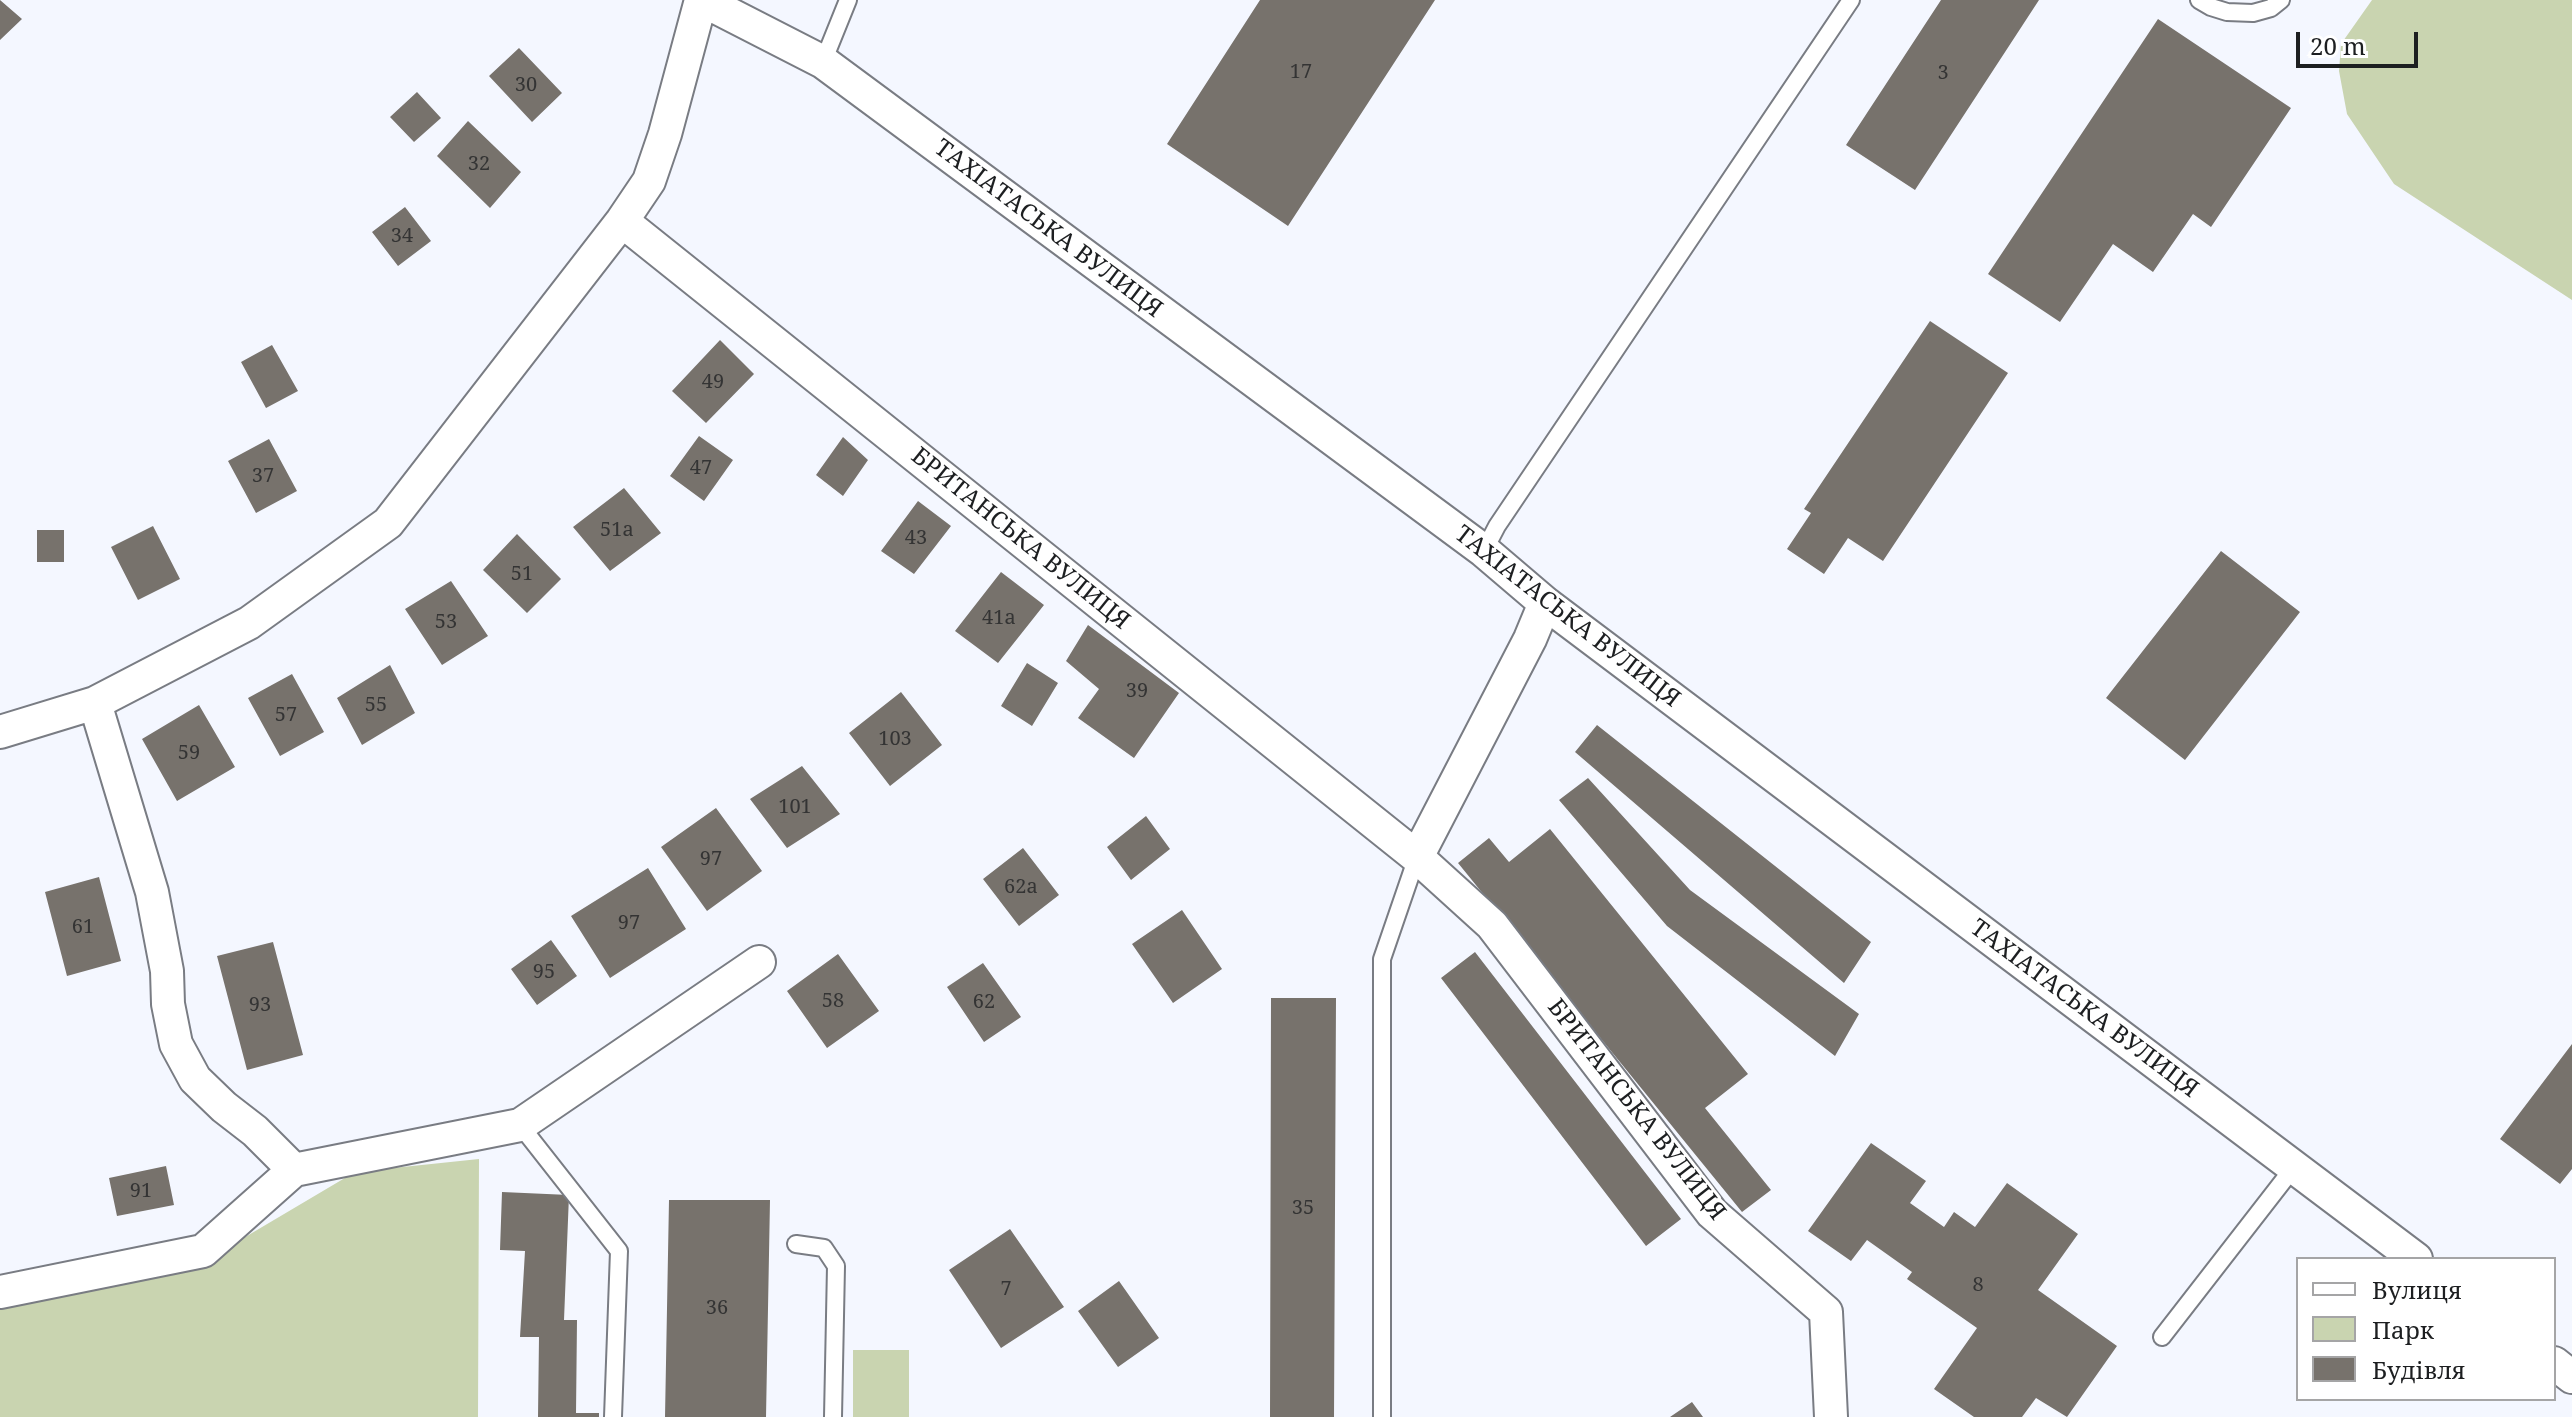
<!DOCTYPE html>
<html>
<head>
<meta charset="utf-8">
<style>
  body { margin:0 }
  #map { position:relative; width:2572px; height:1417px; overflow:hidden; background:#f4f7ff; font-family:"Noto Serif",serif }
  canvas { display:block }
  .legend { position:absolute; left:2296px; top:1257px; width:260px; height:144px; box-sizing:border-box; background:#fff; border:2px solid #a5a5a6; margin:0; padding:10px 14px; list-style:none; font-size:24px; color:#1d1f21 }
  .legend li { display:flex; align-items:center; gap:16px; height:40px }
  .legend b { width:40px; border:2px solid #a5a5a6 }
  .scale { position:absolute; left:2296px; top:32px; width:122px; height:36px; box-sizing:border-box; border:4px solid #1d1f21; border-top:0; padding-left:10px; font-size:24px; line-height:28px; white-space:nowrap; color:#1d1f21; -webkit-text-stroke:6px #fff; paint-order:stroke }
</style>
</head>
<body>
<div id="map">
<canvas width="2572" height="1417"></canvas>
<ul class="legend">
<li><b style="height:10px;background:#fff"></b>Вулиця</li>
<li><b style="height:22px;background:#c9d4b0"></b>Парк</li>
<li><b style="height:22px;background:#77726c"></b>Будівля</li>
</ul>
<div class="scale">20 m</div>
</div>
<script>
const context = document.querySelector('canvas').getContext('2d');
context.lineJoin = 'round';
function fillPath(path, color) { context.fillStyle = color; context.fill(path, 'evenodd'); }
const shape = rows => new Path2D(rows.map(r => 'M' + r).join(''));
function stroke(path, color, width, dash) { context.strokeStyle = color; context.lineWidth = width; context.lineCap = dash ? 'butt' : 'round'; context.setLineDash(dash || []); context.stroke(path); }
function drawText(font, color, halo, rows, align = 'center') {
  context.font = font + ' "Noto Serif",serif'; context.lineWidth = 6; context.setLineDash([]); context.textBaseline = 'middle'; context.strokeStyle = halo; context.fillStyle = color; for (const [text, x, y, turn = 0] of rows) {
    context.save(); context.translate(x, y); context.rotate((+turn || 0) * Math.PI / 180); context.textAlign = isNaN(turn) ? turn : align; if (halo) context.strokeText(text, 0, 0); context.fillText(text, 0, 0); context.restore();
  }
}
const green = shape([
  [2372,0,2572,0,2572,300,2394,184,2347,114,2339,71,2341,44],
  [479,1159,478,1417,0,1417,0,1304,203,1262,355,1172],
  [853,1350,909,1350,909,1417,853,1417]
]);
const building = shape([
  [0,0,22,19,0,40],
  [1260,0,1435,0,1288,226,1167,144],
  [1941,0,2039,0,1915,190,1846,145],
  [2158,19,2291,108,2211,227,2193,214,2153,272,2113,244,2060,322,1988,274],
  [519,48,562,93,532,122,489,76],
  [417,92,441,118,414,142,390,117],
  [468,121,521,172,490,208,437,156],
  [405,207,431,241,398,266,372,232],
  [1930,321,2008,373,1883,561,1848,538,1824,574,1787,549,1811,513,1804,509],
  [720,340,754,374,706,423,672,391],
  [272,345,298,391,266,408,241,362],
  [699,436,733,460,704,501,670,476],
  [843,437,868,460,843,496,816,475],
  [269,439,297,491,256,513,228,461],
  [624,488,661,533,610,571,573,527],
  [918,501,951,526,914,574,881,551],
  [153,526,180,579,138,600,111,547],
  [37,530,64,530,64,562,37,562],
  [517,534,561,579,527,613,483,570],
  [2221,551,2300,612,2185,760,2106,698],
  [1001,572,1044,605,998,663,955,631],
  [451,581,488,636,442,665,405,609],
  [1088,625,1179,693,1134,758,1078,718,1099,689,1066,661],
  [1027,663,1058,683,1032,726,1001,706],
  [390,665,415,713,362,745,337,698],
  [292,674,324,732,280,756,248,698],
  [901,692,942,745,890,786,849,733],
  [199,705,235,767,177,801,142,739],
  [1597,725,1871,942,1844,983,1575,752],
  [802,766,840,814,787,848,750,799],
  [1588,778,1690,890,1859,1014,1835,1056,1667,926,1559,800],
  [716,808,762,871,707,911,661,847],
  [1146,816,1170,849,1131,880,1107,847],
  [1550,829,1748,1074,1705,1108,1771,1190,1742,1212,1458,863,1489,838,1509,862],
  [1023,848,1059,895,1019,926,983,879],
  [648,868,686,929,610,978,571,916],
  [99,877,121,961,67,976,45,892],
  [1182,910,1222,969,1173,1003,1132,944],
  [551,940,577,976,537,1005,511,969],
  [273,942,303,1055,247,1070,217,956],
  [1475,952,1681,1219,1646,1246,1441,978],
  [838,954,879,1011,827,1048,787,991],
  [983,963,1021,1017,984,1042,947,987],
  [1271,998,1336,998,1334,1417,1270,1417],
  [2572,1044,2572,1169,2560,1184,2500,1139],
  [1871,1143,1926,1181,1910,1203,1944,1227,1954,1212,1975,1227,2007,1183,2078,1234,2038,1290,2117,1346,2067,1417,2036,1398,2022,1417,1974,1417,1934,1389,1977,1328,1907,1279,1912,1272,1867,1240,1851,1261,1808,1231],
  [166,1166,174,1205,117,1216,109,1178],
  [502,1192,569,1195,564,1320,577,1320,576,1413,599,1413,599,1417,538,1417,539,1337,520,1337,525,1251,500,1250],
  [669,1200,770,1200,766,1417,665,1417],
  [1010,1229,1064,1307,1001,1348,949,1270],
  [1119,1281,1159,1338,1118,1367,1078,1311],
  [1692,1402,1703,1417,1670,1417]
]);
const lane = shape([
  [2199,0,2211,7,2227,12,2253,13,2271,8,2281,0],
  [823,62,848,0],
  [1484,551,1497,526,1851,0],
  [520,1125,619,1251,613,1417],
  [796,1244,824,1248,836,1266,833,1417],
  [2162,1337,2294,1167],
  [1382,1417,1382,959,1417,857]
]);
const street = shape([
  [702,0,823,62,1484,551,1545,603,2416,1259],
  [622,221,1417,857,1492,925,1712,1213,1826,1312,1831,1417],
  [95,703,152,892,167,971,168,1004,176,1044,195,1079,224,1107,255,1131,294,1170],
  [0,732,95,703,249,623,388,523,622,221,649,181,665,134,701,0],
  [1417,857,1530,639,1545,603],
  [0,1292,203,1251,294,1170,520,1125,759,962],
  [2554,1363,2572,1377]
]);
const numberNames = [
  ["17",1301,72],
  ["3",1943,73],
  ["30",526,85],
  ["32",479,164],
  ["34",402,236],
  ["49",713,382],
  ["47",701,468],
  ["37",263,476],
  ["51а",617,530],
  ["43",916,538],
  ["51",522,574],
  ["41а",999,618],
  ["53",446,622],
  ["39",1137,691],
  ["55",376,705],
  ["57",286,715],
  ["103",895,739],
  ["59",189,753],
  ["101",795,807],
  ["97",711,859],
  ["62а",1021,887],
  ["97",629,923],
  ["61",83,927],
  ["95",544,972],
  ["58",833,1001],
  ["62",984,1002],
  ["93",260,1005],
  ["91",141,1191],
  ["35",1303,1208],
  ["8",1978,1285],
  ["7",1006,1289],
  ["36",717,1308]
];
const streetNames = [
  ["ТАХІАТАСЬКА ВУЛИЦЯ",1048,229,37],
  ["БРИТАНСЬКА ВУЛИЦЯ",1020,539,39],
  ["ТАХІАТАСЬКА ВУЛИЦЯ",1567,617,38],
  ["ТАХІАТАСЬКА ВУЛИЦЯ",2084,1009,37],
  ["БРИТАНСЬКА ВУЛИЦЯ",1636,1110,52]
];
fillPath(green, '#c9d4b0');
fillPath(building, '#77726c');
stroke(lane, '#797c83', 20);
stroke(street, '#797c83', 36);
stroke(lane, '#fff', 16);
stroke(street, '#fff', 32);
drawText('20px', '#343434', null, numberNames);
drawText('24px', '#1d1f21', '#fff', streetNames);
</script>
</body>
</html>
